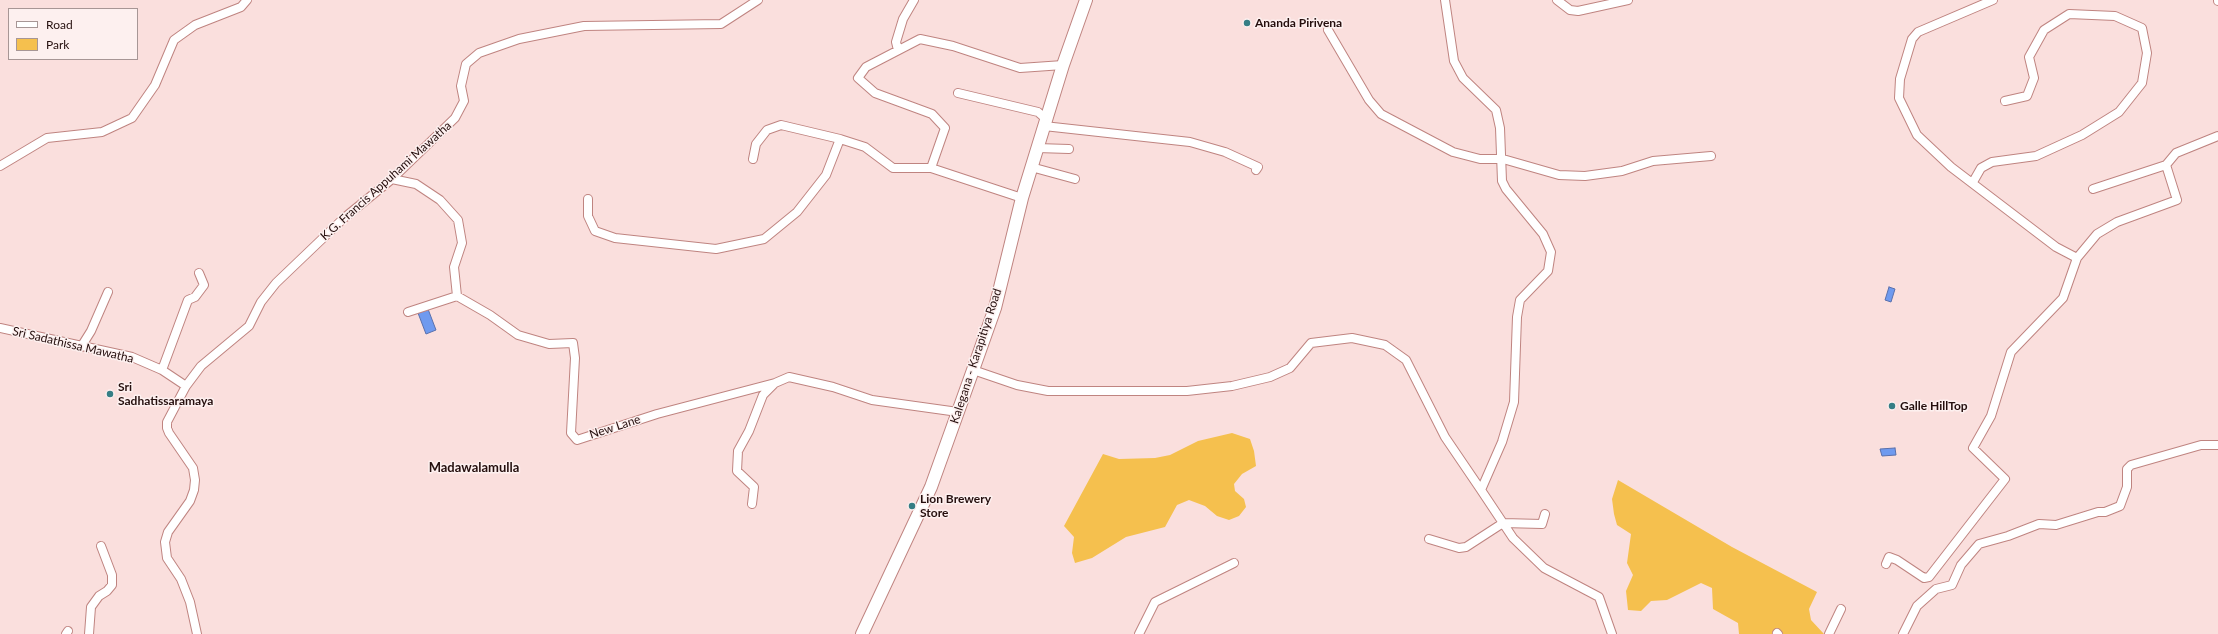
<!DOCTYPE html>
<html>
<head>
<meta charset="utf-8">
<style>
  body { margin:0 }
  #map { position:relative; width:2218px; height:634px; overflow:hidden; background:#fadfdd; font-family:Lato,sans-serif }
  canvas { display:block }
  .legend { position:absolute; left:8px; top:8px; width:130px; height:52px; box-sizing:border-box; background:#fdf0ef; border:1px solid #a79695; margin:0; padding:5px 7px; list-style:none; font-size:12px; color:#250f0e }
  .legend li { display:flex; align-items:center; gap:8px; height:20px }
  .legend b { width:20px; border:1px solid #a79695 }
</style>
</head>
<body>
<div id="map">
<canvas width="2218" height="634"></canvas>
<ul class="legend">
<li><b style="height:5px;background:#fff"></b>Road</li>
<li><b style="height:11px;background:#f5c04e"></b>Park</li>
</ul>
</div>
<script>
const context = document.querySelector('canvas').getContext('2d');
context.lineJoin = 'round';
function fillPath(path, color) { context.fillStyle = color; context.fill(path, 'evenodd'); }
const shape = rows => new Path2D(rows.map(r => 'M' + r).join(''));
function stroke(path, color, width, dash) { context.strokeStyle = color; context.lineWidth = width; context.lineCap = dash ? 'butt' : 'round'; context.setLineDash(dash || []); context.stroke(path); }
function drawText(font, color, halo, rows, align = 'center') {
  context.font = font + ' Lato,sans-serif'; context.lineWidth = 3; context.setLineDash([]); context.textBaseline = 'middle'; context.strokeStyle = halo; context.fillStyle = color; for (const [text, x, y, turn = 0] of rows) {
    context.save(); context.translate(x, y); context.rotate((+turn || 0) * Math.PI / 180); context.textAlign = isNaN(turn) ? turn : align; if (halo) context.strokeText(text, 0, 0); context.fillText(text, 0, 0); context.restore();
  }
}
const green = shape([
  [1232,433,1250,439,1254,451,1256,466,1242,474,1234,484,1235,491,1244,499,1246,507,1239,516,1229,520,1217,516,1205,506,1189,500,1177,505,1165,527,1126,537,1092,558,1075,563,1072,553,1074,537,1064,526,1103,454,1119,459,1155,458,1170,455,1198,441],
  [1618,480,1732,547,1817,592,1809,609,1811,620,1824,634,1739,634,1738,623,1713,609,1712,588,1701,583,1667,600,1651,601,1641,611,1628,610,1626,591,1633,575,1627,563,1631,534,1617,525,1614,514,1612,499]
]);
const water = shape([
  [1889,287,1895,289,1891,302,1885,300,1889,287],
  [428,309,436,330,426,334,418,313,428,309],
  [1895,448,1896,455,1882,456,1880,449,1895,448]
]);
const minor = shape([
  [1445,0,1454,61,1463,78,1496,110,1500,128,1502,181,1506,189,1543,234,1551,252,1548,271,1520,300,1517,317,1514,402,1502,442,1481,490,1513,538,1544,568,1599,597,1612,634],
  [1557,0,1570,10,1578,11,1628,0],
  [1993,0,1918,32,1912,39,1900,79,1899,98,1917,135,1951,167,2056,247,2077,258],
  [2218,0,2218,1],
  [1328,30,1369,100,1381,114,1453,152,1480,159,1503,159,1559,175,1585,176,1622,171,1653,161,1711,156],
  [898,50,896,42,903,19,914,0],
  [958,93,1038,112,1046,119],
  [1044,126,1190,142,1225,152,1258,167,1256,170],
  [1037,148,1069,149],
  [753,159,756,144,767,130,781,125,840,139],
  [0,166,47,138,102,132,132,118,155,85,174,40,195,25,241,7,247,0],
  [1031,167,1075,179],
  [931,168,1022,198],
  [392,179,416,184,440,200,458,220,462,243,454,267,457,296,490,315,518,335,549,344,573,343,575,358,571,433,577,440,657,414,775,383,789,377,833,387,872,400,958,412],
  [1973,182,1981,168,1992,162,2036,156,2082,135,2119,112,2142,83,2147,53,2142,28,2115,16,2069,14,2044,30,2029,57,2034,78,2027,96,2005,101],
  [2093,189,2166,165],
  [588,199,588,216,595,231,615,238,716,249,764,239,797,212,826,175,840,139,865,147,893,168,931,168,945,128,932,114,875,93,858,78,866,67,920,39,953,46,1020,68,1063,65],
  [408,312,457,296],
  [0,328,132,357,162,370,186,386],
  [81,347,91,331,108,292],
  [162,370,188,300,195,297,204,285,199,273],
  [973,370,1017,385,1048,391,1187,391,1232,386,1270,377,1290,368,1311,343,1352,338,1385,345,1406,360,1445,437,1481,490],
  [752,504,754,487,737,471,738,451,749,431,763,395,774,384],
  [1429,539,1459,548,1466,547,1503,523,1542,524,1545,514],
  [1886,564,1889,557,1897,560,1924,578,1929,577,2005,479,1973,448,1991,416,2011,352,2063,298,2077,258,2097,234,2117,222,2177,200,2166,165,2176,153,2218,136],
  [1777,633,1778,634],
  [66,634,68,631],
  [89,634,91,607,99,596,107,591,112,585,112,575,101,546],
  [197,634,190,602,181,579,167,558,165,542,168,532,190,501,194,490,195,480,193,468,169,433,167,428,167,422,186,386,201,366,249,326,261,302,276,283,344,218,392,179,455,118,464,101,461,86,466,64,479,53,519,39,584,26,721,24,758,0],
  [1139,634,1155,602,1234,563],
  [1829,634,1841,609],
  [1903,634,1917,606,1936,589,1952,585,1961,565,1979,544,2008,536,2039,524,2056,525,2098,512,2105,512,2120,506,2127,487,2127,469,2131,465,2201,445,2218,445]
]);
const secondary = shape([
  [862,634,931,487,973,370,995,308,1022,198,1063,65,1086,0]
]);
const markers = [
  [1247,23,4,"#367e85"],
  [110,394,4,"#367e85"],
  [1892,406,4,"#367e85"],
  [912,506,4,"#367e85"]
];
const poiNames = [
  ["Ananda Pirivena",1255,23],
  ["Sri",118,387],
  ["Sadhatissaramaya",118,401],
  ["Galle HillTop",1900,406],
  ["Lion Brewery",920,499],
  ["Store",920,513]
];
const streetNames = [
  ["K.G. Francis Appuhami Mawatha",386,181,-42],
  ["Sri Sadathissa Mawatha",73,345,13],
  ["Kalegana - Karapitiya Road",976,356,-72],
  ["New Lane",615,427,-18]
];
const neighbourhoodNames = [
  ["Madawalamulla",474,468]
];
fillPath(green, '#f5c04e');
fillPath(water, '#6f9aef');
stroke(water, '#5970ac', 1);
stroke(minor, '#bf8480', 10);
stroke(secondary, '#bf8480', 14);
stroke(minor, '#fff', 8);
stroke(secondary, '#fff', 12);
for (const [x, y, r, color] of markers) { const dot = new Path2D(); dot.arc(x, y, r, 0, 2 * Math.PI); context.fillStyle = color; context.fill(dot); stroke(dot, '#fdf0ef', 1.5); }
drawText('bold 12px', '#250f0e', '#fdf0ef', poiNames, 'left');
drawText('12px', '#250f0e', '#fdf0ef', streetNames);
drawText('bold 13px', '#250f0e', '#fdf0ef', neighbourhoodNames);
</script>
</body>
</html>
